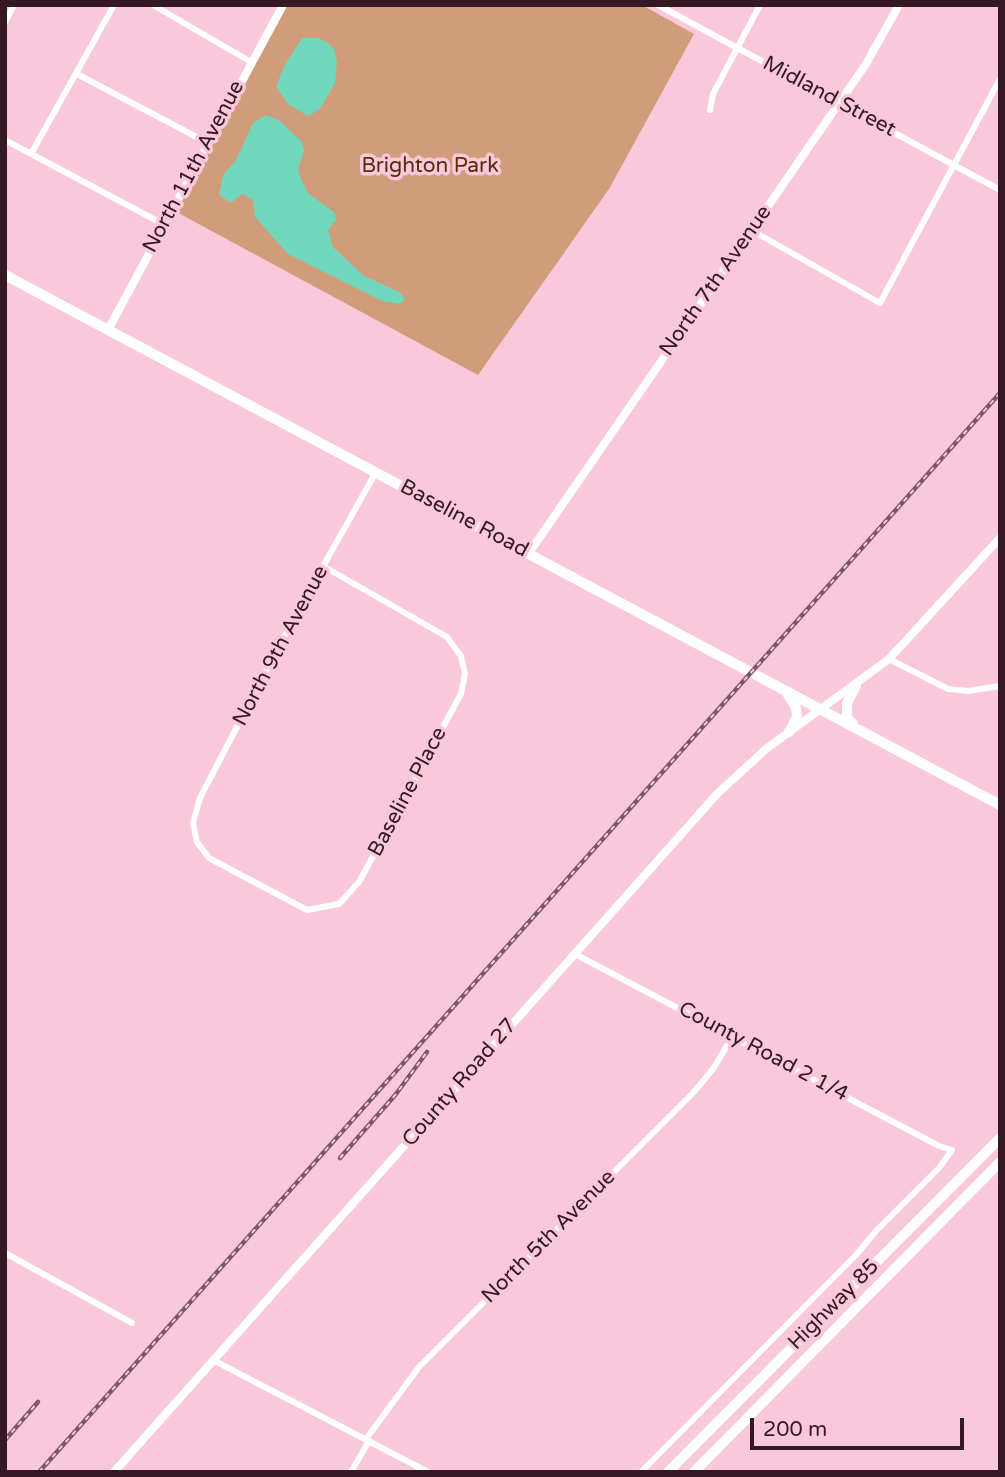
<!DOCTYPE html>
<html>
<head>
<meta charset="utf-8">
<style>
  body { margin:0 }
  #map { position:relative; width:1005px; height:1477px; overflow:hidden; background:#f9c8da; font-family:"Varela Round",sans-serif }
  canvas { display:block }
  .frame { position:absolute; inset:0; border:7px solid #351824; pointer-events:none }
  .scale { position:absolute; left:750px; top:1418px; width:214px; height:32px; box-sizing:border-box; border:4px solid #351824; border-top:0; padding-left:9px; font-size:21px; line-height:24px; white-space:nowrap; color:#351824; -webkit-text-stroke:5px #f9c8da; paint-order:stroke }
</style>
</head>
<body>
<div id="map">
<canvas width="1005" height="1477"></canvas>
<div class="frame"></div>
<div class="scale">200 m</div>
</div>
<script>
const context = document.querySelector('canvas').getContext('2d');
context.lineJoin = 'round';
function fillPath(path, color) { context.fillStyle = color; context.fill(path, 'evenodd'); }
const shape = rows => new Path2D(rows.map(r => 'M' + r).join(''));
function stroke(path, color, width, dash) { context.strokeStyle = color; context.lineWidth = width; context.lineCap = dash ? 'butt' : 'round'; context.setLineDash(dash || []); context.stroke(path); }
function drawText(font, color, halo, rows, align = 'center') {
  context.font = font + ' "Varela Round",sans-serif'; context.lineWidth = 7; context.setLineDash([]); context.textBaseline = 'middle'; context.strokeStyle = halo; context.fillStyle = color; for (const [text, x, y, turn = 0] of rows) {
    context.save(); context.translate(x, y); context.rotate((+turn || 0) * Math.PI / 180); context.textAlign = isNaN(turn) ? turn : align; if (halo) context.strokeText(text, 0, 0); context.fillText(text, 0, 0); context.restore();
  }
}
const green = shape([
  [283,5,642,5,694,34,609,189,478,375,171,209]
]);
const water = shape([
  [302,38,318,38,327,42,334,49,337,61,335,83,320,109,308,116,288,104,276,87,284,66],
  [266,115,280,121,302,142,304,151,298,170,301,179,308,193,335,213,336,220,328,230,333,247,363,275,401,293,405,299,400,304,382,301,288,254,255,217,253,200,242,194,231,203,219,195,223,175,236,160,253,123]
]);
const minor = shape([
  [153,5,251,62],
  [658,5,1000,190],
  [5,22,14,5],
  [77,74,208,143],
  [710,110,713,94,760,5],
  [5,140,163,224],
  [31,154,114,5],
  [751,230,880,303,1000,79],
  [323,566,447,637,461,656,465,674,461,694,359,882,339,904,307,910,209,858,197,842,193,823,200,798,281,642,335,545,376,472],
  [889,659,948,689,968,691,1000,686],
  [575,954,939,1146,952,1150,939,1168,876,1231,856,1255,641,1472],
  [5,1253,132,1323],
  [213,1360,428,1472],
  [366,1439,419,1367,693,1093,713,1069,733,1036],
  [351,1472,369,1441]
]);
const tertiary = shape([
  [108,330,283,5],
  [529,553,866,64,899,5],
  [114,1472,717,794,766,749,889,659,1000,538]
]);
const secondary = shape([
  [5,275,1000,805],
  [787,693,796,708,797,717,789,732],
  [853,724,847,718,847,703,856,686]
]);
const trunk = shape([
  [668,1472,1000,1138],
  [694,1472,1000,1162]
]);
const rail = shape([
  [340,1158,396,1094,427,1052],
  [5,1440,38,1402],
  [39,1472,1000,393]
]);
const streetNames = [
  ["Midland Street",829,97,28],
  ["North 11th Avenue",194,167,-62],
  ["North 7th Avenue",716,281,-55],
  ["Baseline Road",464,519,28],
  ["North 9th Avenue",281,646,-62],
  ["Baseline Place",408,792,-62],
  ["County Road 2 1/4",763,1052,28],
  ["County Road 27",460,1083,-49],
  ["North 5th Avenue",549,1237,-45],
  ["Highway 85",834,1305,-45]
];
const parkNames = [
  ["Brighton Park",430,166]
];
fillPath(green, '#d09c79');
fillPath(water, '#70d6bc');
stroke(minor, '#fff', 6);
stroke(tertiary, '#fff', 8);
stroke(secondary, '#fff', 10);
stroke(trunk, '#fff', 10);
stroke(rail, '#7c5866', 4.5);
stroke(rail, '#f9c8da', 2, [5]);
drawText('21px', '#351824', '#f9c8da', streetNames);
drawText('21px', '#582c06', '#f9c8da', parkNames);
</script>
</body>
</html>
